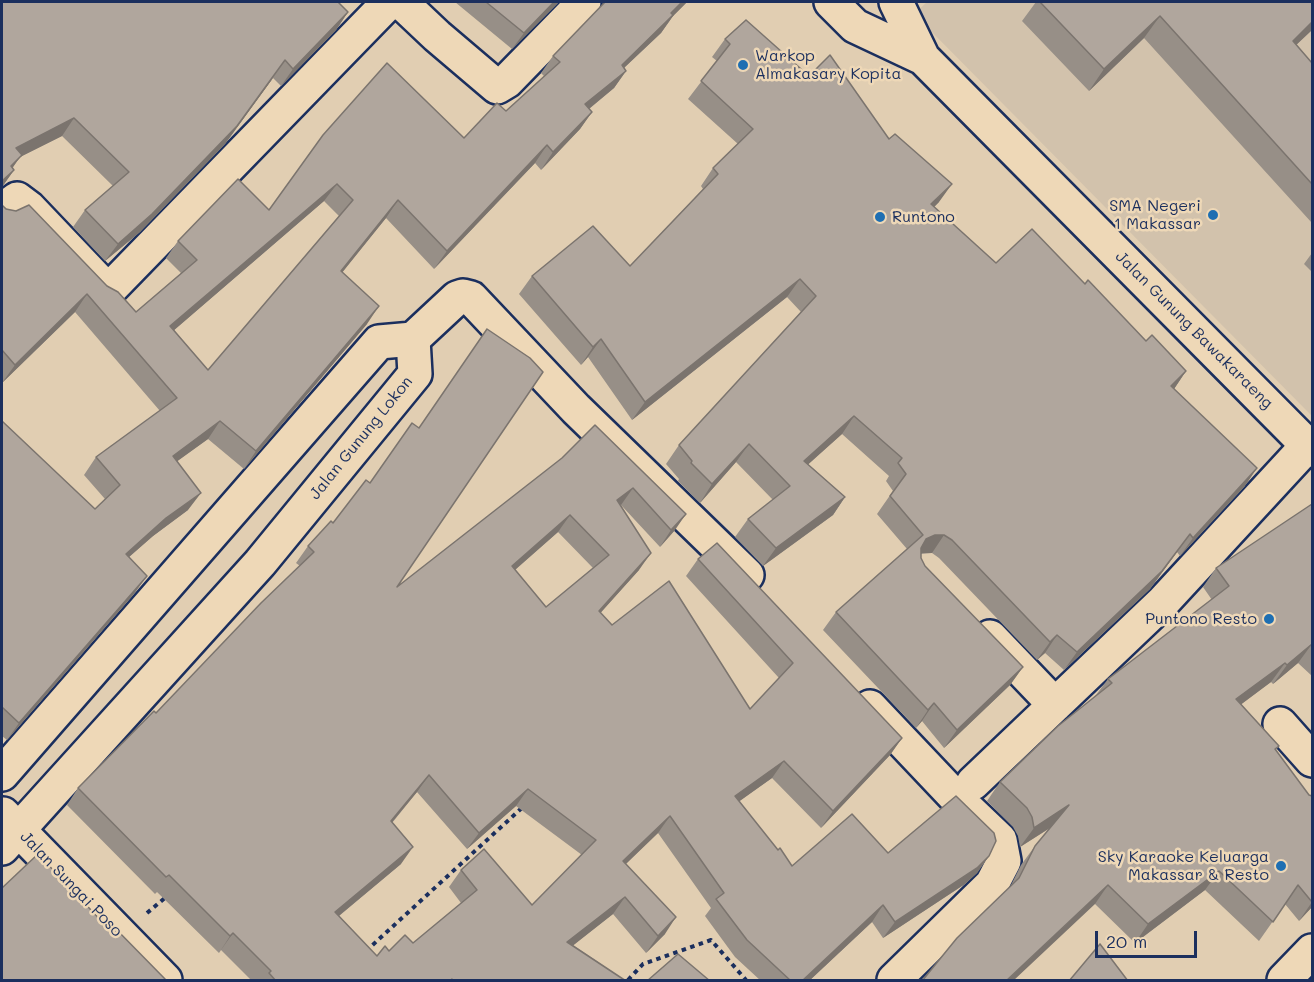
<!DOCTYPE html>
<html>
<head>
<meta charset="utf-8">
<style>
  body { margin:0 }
  #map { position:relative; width:1314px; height:982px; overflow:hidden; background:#e1ceb2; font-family:Mali,sans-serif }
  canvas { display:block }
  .frame { position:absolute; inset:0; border:3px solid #1b2f5e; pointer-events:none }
  .scale { position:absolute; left:1095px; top:931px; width:102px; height:27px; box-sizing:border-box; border:3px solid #1b2f5e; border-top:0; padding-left:8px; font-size:18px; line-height:21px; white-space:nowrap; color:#1b2f5e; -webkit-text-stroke:4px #eed8b7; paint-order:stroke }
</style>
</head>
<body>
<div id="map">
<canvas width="1314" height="982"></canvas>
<div class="frame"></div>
<div class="scale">20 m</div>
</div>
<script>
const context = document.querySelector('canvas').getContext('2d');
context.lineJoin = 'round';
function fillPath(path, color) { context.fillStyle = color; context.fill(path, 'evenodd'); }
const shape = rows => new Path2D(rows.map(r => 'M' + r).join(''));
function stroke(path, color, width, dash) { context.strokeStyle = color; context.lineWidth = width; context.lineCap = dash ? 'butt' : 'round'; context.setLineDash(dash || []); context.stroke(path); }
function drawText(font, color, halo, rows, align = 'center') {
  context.font = font + ' Mali,sans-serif'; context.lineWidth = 5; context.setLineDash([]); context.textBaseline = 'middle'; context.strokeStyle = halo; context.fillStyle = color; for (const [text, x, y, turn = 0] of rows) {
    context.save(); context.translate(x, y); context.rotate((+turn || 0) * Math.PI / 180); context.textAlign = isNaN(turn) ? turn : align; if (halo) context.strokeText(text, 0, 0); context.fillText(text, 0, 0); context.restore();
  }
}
const built = shape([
  [927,2,1312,2,1312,416,914,14]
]);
const path = shape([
  [147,913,166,897],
  [366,951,524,806],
  [628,980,643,964,711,940,746,980]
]);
const minor = shape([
  [401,2,437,36,497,87,507,81,584,2],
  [2,210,17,199,29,208,108,291,389,2],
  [413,339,457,298,463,296,471,298,576,409,747,575],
  [990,637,1055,705],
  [870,707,959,801,1000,840,1004,861,992,884,894,980],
  [1280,724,1312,760],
  [2,774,379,342,413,339],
  [973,783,1163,602,1308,445],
  [3,814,165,980],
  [2,848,260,563,415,374,413,339]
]);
const major = shape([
  [831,2,855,26,923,58,1312,450],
  [896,2,923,58],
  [1284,980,1312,951]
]);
const wall = shape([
  [2,2,348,12,336,30,281,86,273,78,225,144,140,232,105,261,73,227,85,210,113,186,62,136,20,157,12,168,14,170,2,187],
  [455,2,559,2,512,49],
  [622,2,687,2,673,16,661,33,624,68,626,71,614,88,589,109,592,112,580,129,541,170,535,163,434,269,386,218,342,272,367,324,244,469,208,439,177,461,188,510,153,536,129,557,134,594,7,740,2,736,2,421,95,509,105,499,84,475,96,457,160,411,75,312,2,383,2,205,107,286,136,312,181,273,166,258,178,241,269,210,323,135,464,138,506,111,544,76,541,73,553,56],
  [324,201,339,216,208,370,174,330],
  [1036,2,1312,2,1312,30,1296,45,1312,63,1312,223,1144,38,1089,91,1022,21],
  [725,39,809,76,889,139,939,202,934,207,996,263,1085,284,1146,341,1186,371,1174,389,1245,486,1180,556,1177,552,1150,589,1064,670,1045,653,1037,660,939,558,932,553,921,554,921,558,925,566,1023,667,1010,685,944,748,922,721,916,728,823,630,836,612,907,549,877,514,893,491,886,481,889,476,842,434,808,464,845,497,833,515,763,566,735,537,748,519,773,500,736,462,700,503,678,481,679,479,666,464,679,445,801,312,787,297,632,420,588,357,581,365,519,294,532,276,630,266,703,189,701,186,713,168,738,144,688,99,717,61,712,57],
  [1312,253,1312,272,1304,264],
  [595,425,675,530,660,547,621,505,639,570,600,613,612,625,750,709,779,678,686,576,698,559,902,738,890,755,821,828,772,778,739,801,778,850,792,866,888,853,989,856,977,873,965,884,883,938,872,922,809,981,761,981,735,957,705,916,711,908,658,833,626,864,665,934,646,953,613,914,573,945,626,981,252,981,221,950,219,953,157,892,155,894,67,805,78,788,156,713,300,566,296,563,308,546,397,587,562,458],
  [558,532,593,568,546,607,515,570],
  [417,792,467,849,516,806,582,855,532,905,461,870,449,887,461,903,413,943,377,956,339,916,401,864,392,823],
  [1312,504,1312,676,1298,663,1273,684,1271,682,1241,704,1279,746,1276,750,1309,795,1312,796,1312,907,1299,921,1285,904,1259,941,1205,890,1135,943,1095,904,1011,885,1021,865,1035,846,1050,828,1020,847,1018,836,1013,827,987,801,1000,782,1096,695,1108,679,1212,600,1203,587,1216,568]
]);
const shadedWall = shape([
  [554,2,559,2,512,49,524,33],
  [682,2,687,2,673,16,661,33,609,82,622,65],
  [348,12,336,30,281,86,293,69],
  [1160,16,1144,38,1089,91,1104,69],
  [1312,22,1312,30,1277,63,1293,41],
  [626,71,614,88,573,122,585,104],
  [273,78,225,144,140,232,105,261,118,244],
  [592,112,580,129,541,170,553,152],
  [74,118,62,136,20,157,9,173,16,148],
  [547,145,535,163,434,269,447,251],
  [14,170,2,187,2,181],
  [337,184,324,201,158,344,170,326],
  [952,184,939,202,918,223,931,204],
  [398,200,386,218,329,289,341,271],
  [800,279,787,297,632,420,645,402],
  [87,294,75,312,2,383,15,365],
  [379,306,367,324,244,469,256,451],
  [601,339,588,357,581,365,593,347],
  [1186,371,1174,389,1171,386],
  [854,416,842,434,792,479,804,461],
  [220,421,208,439,161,473,173,456],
  [749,444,736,462,700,503,712,484],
  [1257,468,1245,486,1180,556,1193,538],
  [633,488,621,505,617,500],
  [201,493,188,510,153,536,113,571,126,554,166,518],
  [845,497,833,515,763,566,776,548],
  [686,514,675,530,660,547,671,530],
  [570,515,558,532,500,583,512,566],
  [1190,534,1150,589,1064,670,1077,652],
  [935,535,944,535,932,553,922,553,913,557,926,539],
  [651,553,639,570,587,628,599,611],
  [147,576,134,594,7,740,19,723],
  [1057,635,1045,653,1037,660,1050,642],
  [1312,644,1298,663,1273,684,1287,665],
  [1285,663,1271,682,1223,718,1236,699],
  [1023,667,1010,685,944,748,957,730],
  [934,703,922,721,916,728,928,710],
  [902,738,890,755,821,828,833,811],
  [784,761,772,778,723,813,735,796],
  [429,775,417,792,379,838,391,821],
  [528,789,516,806,467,849,479,833],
  [1069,805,1056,824,1020,847,1034,828],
  [670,816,658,833,611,878,623,861],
  [413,847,401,864,323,929,335,912],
  [989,856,977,873,965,884,883,938,895,922],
  [1219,871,1205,890,1135,943,1148,924],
  [1108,885,1095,904,1013,981,1006,981],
  [625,897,613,914,556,959,567,942],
  [1312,902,1312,907,1299,921],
  [883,905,872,922,809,981,802,981],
  [676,917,665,934,646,953,658,936],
  [233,933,221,950,219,953,230,936]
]);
const building = shape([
  [2,2,338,2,348,12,293,69,285,60,237,126,152,214,118,244,85,210,129,172,74,118,16,148,22,155,11,166,14,170,2,181,2,2],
  [486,2,554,2,524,33,486,2],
  [605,2,682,2,671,13,673,15,622,65,626,71,585,104,592,112,553,152,547,145,447,251,398,200,341,271,379,306,256,451,220,421,173,456,201,493,166,518,126,554,147,576,19,723,2,707,2,421,95,509,120,485,96,457,177,398,87,294,15,365,2,350,2,205,6,209,16,211,29,205,107,286,118,292,136,312,197,260,178,241,238,179,269,210,323,135,387,63,464,138,497,103,506,111,560,62,553,56,605,2],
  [337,184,353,200,208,370,170,326,337,184],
  [1040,2,1312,2,1312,22,1293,41,1312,63,1312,184,1160,16,1104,69,1040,2],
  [746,20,809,76,830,55,889,139,895,134,952,184,931,204,996,263,1032,229,1085,284,1088,280,1146,341,1152,335,1186,371,1171,386,1257,468,1193,538,1190,534,1162,571,1077,652,1057,635,1050,642,952,540,944,535,935,535,926,539,921,548,921,558,925,566,1023,667,957,730,934,703,928,710,836,612,923,535,890,496,906,474,898,463,902,458,854,416,804,461,845,497,776,548,748,519,790,486,749,444,712,484,691,463,692,461,679,445,816,296,800,279,645,402,601,339,593,347,532,276,593,226,630,266,718,174,713,168,753,129,701,81,730,44,725,39,746,20],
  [487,329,530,358,543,372,397,587,562,458,595,425,686,514,671,530,633,488,617,500,651,553,599,611,612,625,669,581,750,709,793,663,698,559,717,543,902,738,833,811,784,761,735,796,778,850,780,848,792,866,852,814,888,853,956,796,994,833,996,841,989,856,977,868,895,922,883,905,802,981,791,981,747,940,716,899,724,893,670,816,623,861,676,917,658,936,625,897,567,942,626,981,453,981,452,979,450,981,276,981,269,973,271,971,233,933,230,936,169,875,166,877,78,788,154,711,156,713,261,603,314,552,308,546,331,521,333,523,366,480,370,483,412,423,419,428,487,329],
  [570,515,609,555,546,607,512,566,570,515],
  [429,775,479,833,528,789,596,840,532,905,484,849,461,870,477,890,413,943,405,935,389,951,385,946,377,956,335,912,413,847,391,821,429,775],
  [1312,504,1312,644,1287,665,1285,663,1236,699,1279,746,1275,749,1309,795,1312,796,1312,902,1298,885,1273,922,1219,871,1148,924,1108,885,1006,981,922,981,957,938,1019,878,1035,846,1069,805,1034,828,1032,817,1027,808,1000,782,1058,726,1112,683,1108,679,1229,586,1216,568,1312,504],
  [38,854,108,928,112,925,166,980,183,981,2,981,2,888,38,854],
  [1100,944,1128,981,1069,981,1100,944],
  [678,954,710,981,647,981,678,954]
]);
const markers = [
  [743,65,6,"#1f6fb2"],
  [1213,215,6,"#1f6fb2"],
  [880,217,6,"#1f6fb2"],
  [1269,619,6,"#1f6fb2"],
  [1281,866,6,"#1f6fb2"]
];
const poiNames = [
  ["Warkop",755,56,"left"],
  ["Almakasary Kopita",755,74,"left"],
  ["SMA Negeri",1201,206],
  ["1 Makassar",1201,224],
  ["Runtono",892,217,"left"],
  ["Puntono Resto",1257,619],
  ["Sky Karaoke Keluarga",1269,857],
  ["Makassar & Resto",1269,875]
];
const streetNames = [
  ["Jalan Gunung Bawakaraeng",1194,330,45],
  ["Jalan Gunung Lokon",361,438,-51],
  ["Jalan Sungai Poso",71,884,46]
];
fillPath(built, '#d2c2ac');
stroke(minor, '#1b2f5e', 38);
stroke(major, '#1b2f5e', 38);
stroke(path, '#1b2f5e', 4, [4.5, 4.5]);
stroke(minor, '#eed8b7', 33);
stroke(major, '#eed8b7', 33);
fillPath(wall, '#978f87');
fillPath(shadedWall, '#7b746e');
fillPath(building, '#b0a69d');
stroke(building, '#7b746e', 1.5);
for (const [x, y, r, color] of markers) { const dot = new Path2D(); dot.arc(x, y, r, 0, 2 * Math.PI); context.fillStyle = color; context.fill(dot); stroke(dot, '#eed8b7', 2); }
drawText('16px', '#1b2f5e', '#eed8b7', poiNames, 'right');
drawText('16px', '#1b2f5e', '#eed8b7', streetNames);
</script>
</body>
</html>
